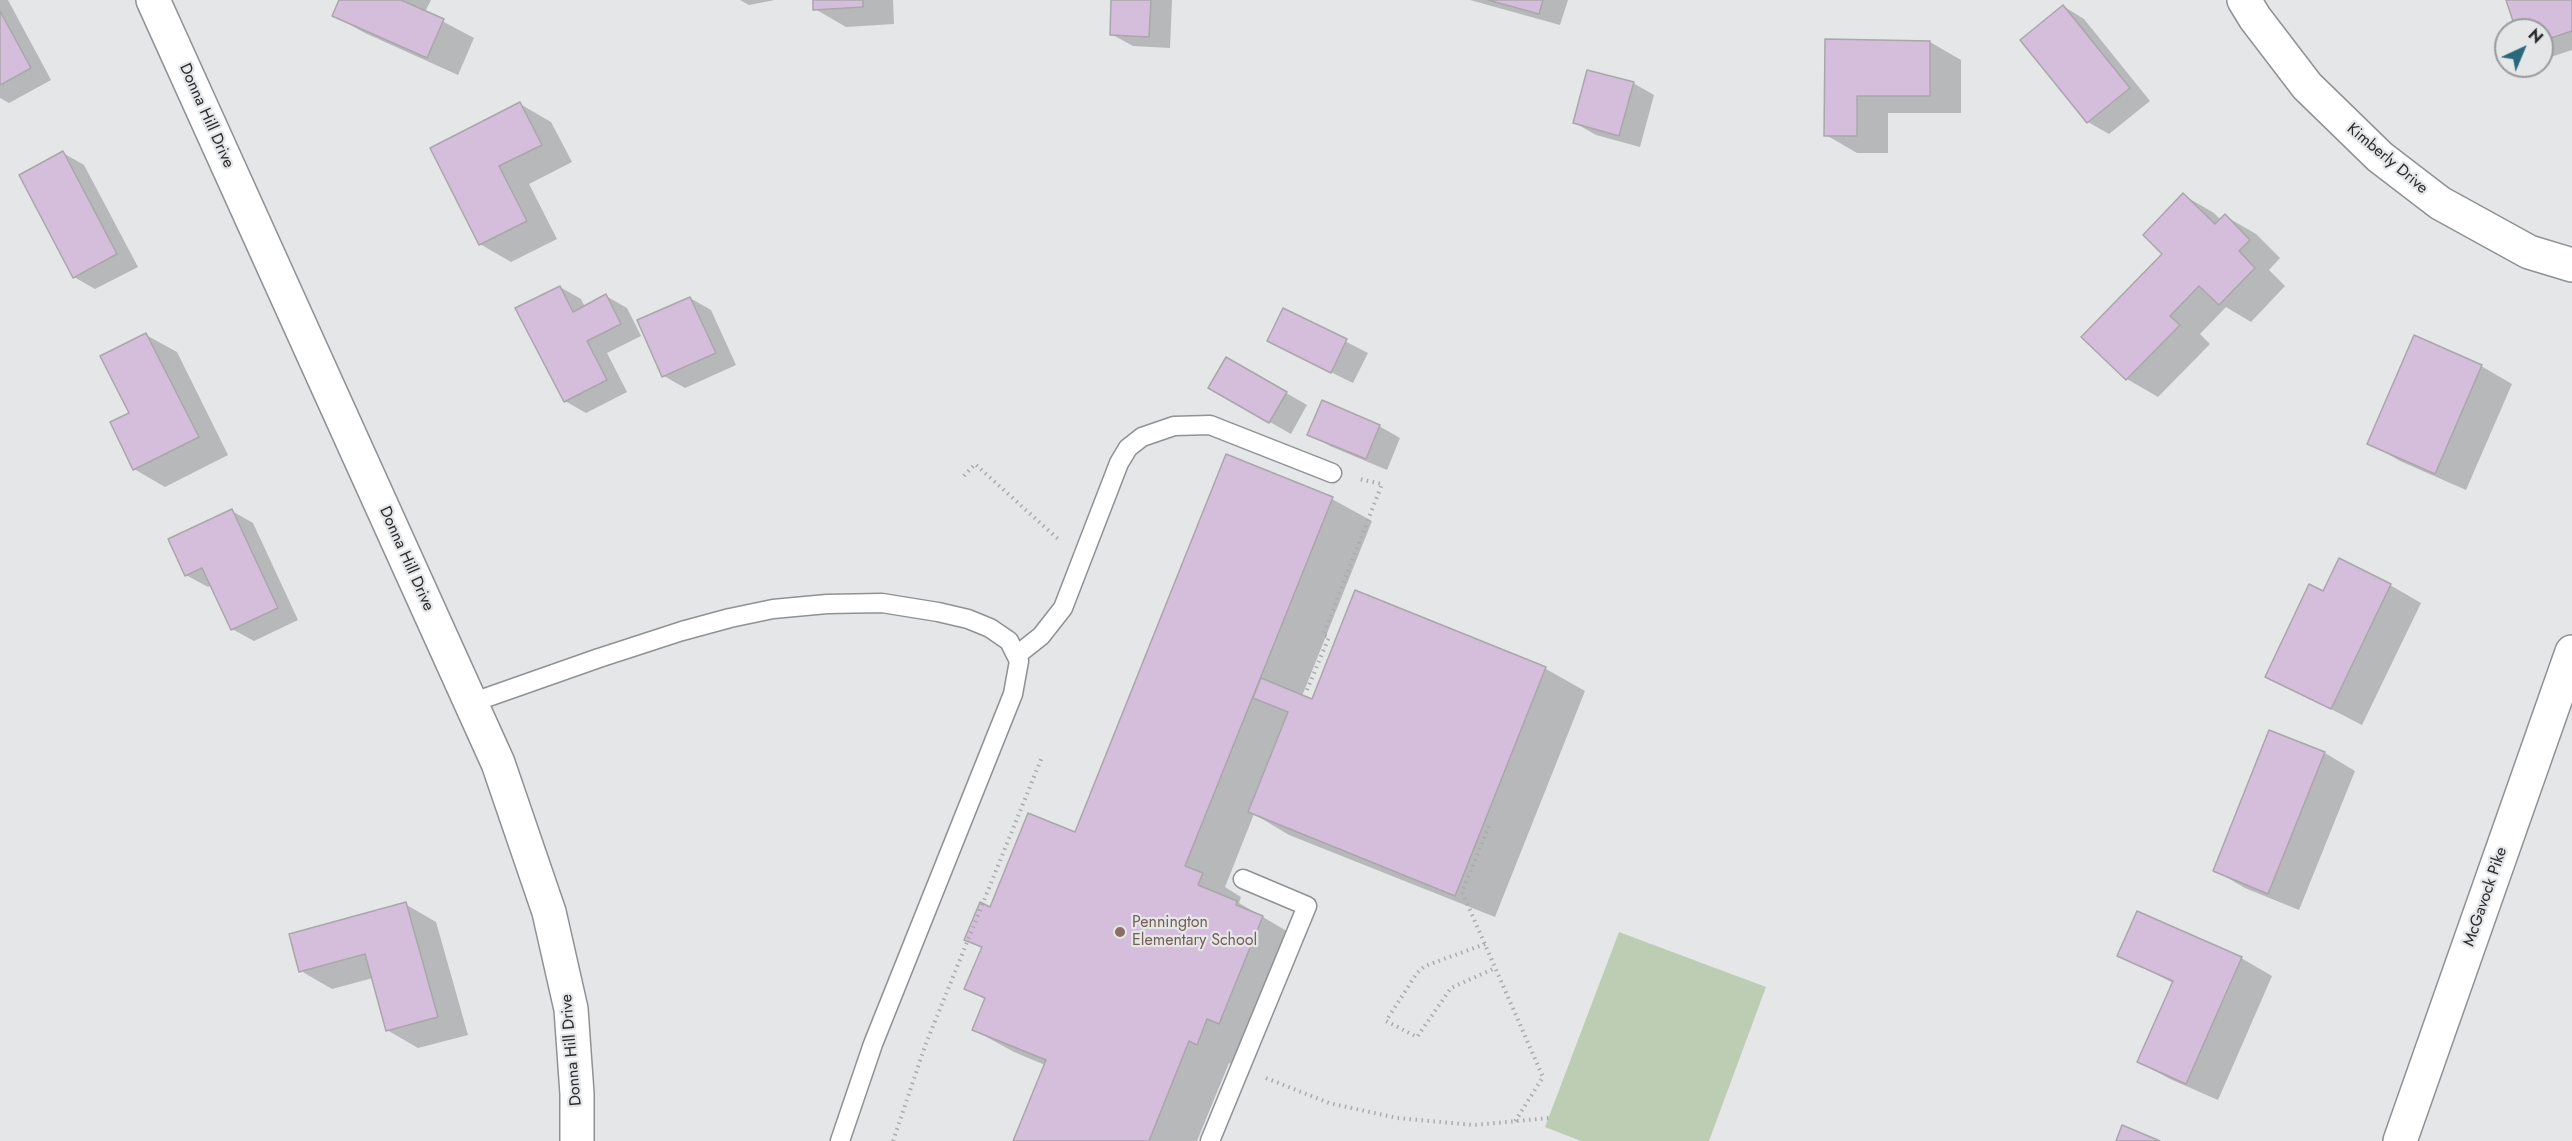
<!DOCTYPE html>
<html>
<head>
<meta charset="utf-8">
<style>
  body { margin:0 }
  #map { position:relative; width:2572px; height:1141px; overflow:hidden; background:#e4e6e8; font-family:Jost,sans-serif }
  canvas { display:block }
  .north { position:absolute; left:2494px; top:18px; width:60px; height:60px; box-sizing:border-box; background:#e4e6e8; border:2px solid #9a9b9d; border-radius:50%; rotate:44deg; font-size:16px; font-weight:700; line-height:24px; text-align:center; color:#2a2b2c }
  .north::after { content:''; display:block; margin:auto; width:21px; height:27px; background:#286a7c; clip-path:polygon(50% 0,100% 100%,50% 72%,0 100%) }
</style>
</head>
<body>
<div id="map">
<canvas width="2572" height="1141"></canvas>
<div class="north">N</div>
</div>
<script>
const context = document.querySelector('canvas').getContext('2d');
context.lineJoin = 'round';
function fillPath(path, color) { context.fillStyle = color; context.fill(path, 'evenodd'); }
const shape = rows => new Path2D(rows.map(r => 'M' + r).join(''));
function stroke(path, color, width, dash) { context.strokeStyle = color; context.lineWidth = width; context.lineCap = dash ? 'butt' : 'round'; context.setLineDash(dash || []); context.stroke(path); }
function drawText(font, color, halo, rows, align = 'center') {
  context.font = font + ' Jost,sans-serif'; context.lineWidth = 4.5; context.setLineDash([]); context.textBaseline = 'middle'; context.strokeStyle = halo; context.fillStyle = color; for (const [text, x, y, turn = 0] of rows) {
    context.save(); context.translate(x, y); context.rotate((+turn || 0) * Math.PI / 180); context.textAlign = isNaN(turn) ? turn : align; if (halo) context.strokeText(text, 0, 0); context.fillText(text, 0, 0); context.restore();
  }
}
const green = shape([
  [1619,932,1766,987,1709,1141,1581,1141,1545,1127]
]);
const shadow = shape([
  [0,0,8,0,51,80,9,103,0,98],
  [341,0,431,0,425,12,474,38,458,75,365,33,334,16],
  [740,0,775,0,749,5],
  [814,0,893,0,894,24,846,27,815,9],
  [1113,0,1172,0,1170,48,1133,46,1111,34],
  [1470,0,1568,0,1560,25],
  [2508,0,2572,0,2572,50,2545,59,2542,57,2542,30,2518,30],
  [2063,6,2084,19,2150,101,2109,134,2088,122],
  [1826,41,1930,42,1961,60,1961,113,1888,113,1888,153,1857,153,1826,135],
  [1633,83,1654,95,1640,147,1596,135,1575,123],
  [520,104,551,122,572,162,529,184,557,239,511,262,480,244,432,149],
  [63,153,84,165,138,267,95,289,74,277],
  [2183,195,2214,213,2221,220,2225,216,2256,234,2280,258,2269,270,2285,286,2251,322,2226,307,2200,334,2210,344,2158,397,2127,379,2084,337,2165,254],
  [560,287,581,299,585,307,606,296,627,308,641,336,607,353,627,392,586,413,565,401],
  [690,298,711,310,736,365,685,388,664,376],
  [1284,310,1368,353,1353,383,1290,352],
  [146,335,177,352,228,455,165,487,134,469,131,414],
  [1227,359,1307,405,1291,434,1210,388],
  [2481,366,2512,384,2466,490,2400,461,2369,443],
  [1379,426,1400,438,1387,470,1330,446,1309,434],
  [1332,499,1372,521,1302,696,1313,701,1356,592,1546,669,1585,691,1495,917,1289,835,1254,814,1225,887,1241,897,1239,903,1302,940,1237,1066,1229,1063,1197,1141,1014,1141,1045,1065,1014,1052,974,1030,986,1000,966,988,983,949,966,939,991,909,1076,834],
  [232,511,253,523,298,620,254,641,232,629,212,585,208,587,186,575],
  [2390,585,2421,603,2362,725,2267,676,2324,593],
  [2270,732,2325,753,2355,771,2299,910,2245,888,2214,870],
  [405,904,436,922,468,1035,418,1048,387,1030,373,978,332,989,301,971],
  [2137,913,2241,958,2272,976,2218,1100,2170,1079,2139,1062,2173,983,2119,955]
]);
const building = shape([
  [339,0,401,0,444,19,427,58,332,16,339,0],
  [813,0,863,0,863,7,813,10,813,0],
  [1111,0,1151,0,1149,37,1110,35,1111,0],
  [1488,0,1543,0,1539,14,1488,0],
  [2506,0,2572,0,2572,31,2542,41,2542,30,2516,30,2506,0],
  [2063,5,2130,88,2087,123,2020,40,2063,5],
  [0,11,31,68,0,85,0,11],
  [1825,39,1930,41,1930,96,1857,96,1857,136,1824,136,1825,39],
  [1587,70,1634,82,1619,136,1573,123,1587,70],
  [520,102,542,145,499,166,527,221,479,245,430,148,520,102],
  [63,151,117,254,73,278,19,175,63,151],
  [2183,193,2215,224,2225,214,2250,240,2239,251,2255,268,2219,305,2199,286,2170,316,2180,325,2126,380,2081,337,2162,254,2143,235,2183,193],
  [560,286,573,312,606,294,621,324,587,341,607,380,564,402,515,308,560,286],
  [690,297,716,353,662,377,637,320,690,297],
  [1283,308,1347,339,1331,373,1267,341,1283,308],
  [146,333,199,437,133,470,110,422,129,413,100,356,146,333],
  [2414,335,2482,365,2435,474,2367,444,2414,335],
  [1226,357,1287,392,1269,423,1208,388,1226,357],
  [1322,400,1380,425,1366,459,1307,435,1322,400],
  [1226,454,1333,497,1185,866,1203,873,1198,885,1237,901,1236,905,1263,916,1219,1024,1207,1019,1197,1045,1189,1041,1149,1141,1013,1141,1046,1060,972,1030,985,998,964,989,982,947,964,940,980,902,990,907,1028,813,1075,832,1226,454],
  [232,509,278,608,231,630,202,568,185,576,168,539,232,509],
  [2339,558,2391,584,2331,709,2265,677,2309,584,2323,591,2339,558],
  [1355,590,1546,667,1455,896,1248,812,1288,712,1253,698,1261,678,1312,699,1355,590],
  [2269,730,2325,752,2268,894,2213,871,2269,730],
  [406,902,438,1017,386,1031,365,954,299,972,289,934,406,902],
  [2137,911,2242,957,2186,1084,2137,1062,2173,981,2117,956,2137,911],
  [2122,1125,2160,1141,2116,1141,2122,1125]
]);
const path = shape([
  [964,476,975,464,1058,539],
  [1307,690,1329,637,1323,635,1382,484,1359,479],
  [1489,826,1462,892,1543,1077,1514,1123],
  [1485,944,1425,966,1417,973,1386,1021,1417,1037,1451,988,1495,968],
  [1266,1078,1329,1103,1397,1118,1474,1125,1549,1118],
  [893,1141,925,1046,1042,757]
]);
const lane = shape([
  [1017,655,1041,636,1063,608,1119,463,1128,448,1142,437,1174,426,1210,425,1332,473],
  [471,703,599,658,682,631,730,618,773,609,827,604,882,603,938,612,968,619,990,628,1009,641,1019,661,1013,694,873,1044,840,1141],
  [1210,1141,1307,906,1243,879]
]);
const street = shape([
  [153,0,498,763,549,912,571,1009,577,1094,577,1141],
  [2244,0,2255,18,2307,86,2380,157,2440,203,2529,252,2572,265]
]);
const secondary = shape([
  [2400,1141,2572,652]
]);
const markers = [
  [1120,932,6,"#8d6e63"]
];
const streetNames = [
  ["Donna Hill Drive",206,116,66],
  ["Kimberly Drive",2387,159,40],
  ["Donna Hill Drive",406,559,66],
  ["McGavock Pike",2486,897,-71],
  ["Donna Hill Drive",572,1050,-95]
];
const educationNames = [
  ["Pennington",1132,923],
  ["Elementary School",1132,941]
];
fillPath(green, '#bdcdb3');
fillPath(shadow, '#0003');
fillPath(building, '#d5bddc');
stroke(building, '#a9a7a9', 1.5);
stroke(lane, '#8f9193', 21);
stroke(street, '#8f9193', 36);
stroke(secondary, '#8f9193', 36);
stroke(path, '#aaabad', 4, [1.5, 4.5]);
stroke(lane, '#fff', 18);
stroke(street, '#fff', 33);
stroke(secondary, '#fff', 33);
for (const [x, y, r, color] of markers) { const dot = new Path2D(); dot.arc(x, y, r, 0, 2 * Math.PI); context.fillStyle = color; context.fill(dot); stroke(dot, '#e4e6e8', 2); }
drawText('16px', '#2a2b2c', '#e4e6e8', streetNames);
drawText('16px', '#785e54', '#e4e6e8', educationNames, 'left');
</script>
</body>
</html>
